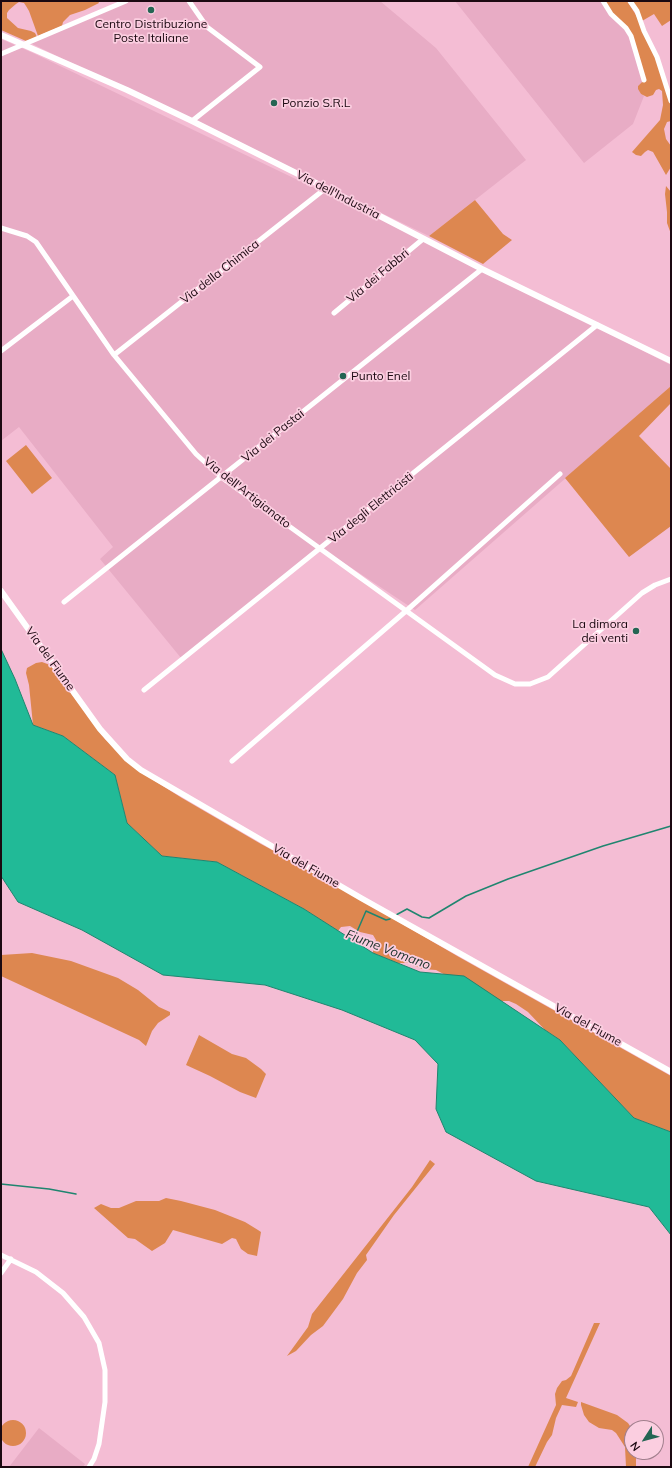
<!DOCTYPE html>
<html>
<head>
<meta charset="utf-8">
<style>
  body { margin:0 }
  #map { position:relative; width:672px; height:1468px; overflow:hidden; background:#f4bdd4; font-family:Mulish,sans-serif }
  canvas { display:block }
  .frame { position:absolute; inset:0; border:2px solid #1b0911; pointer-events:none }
  .north { position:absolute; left:624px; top:1420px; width:40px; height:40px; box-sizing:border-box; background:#fbcee0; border:1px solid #a17f8d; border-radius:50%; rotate:234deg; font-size:11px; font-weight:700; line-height:16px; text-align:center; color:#1b0911 }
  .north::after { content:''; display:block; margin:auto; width:14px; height:18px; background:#246553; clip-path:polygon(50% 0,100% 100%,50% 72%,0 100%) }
</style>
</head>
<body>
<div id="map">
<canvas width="672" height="1468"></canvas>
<div class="frame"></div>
<div class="north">N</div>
</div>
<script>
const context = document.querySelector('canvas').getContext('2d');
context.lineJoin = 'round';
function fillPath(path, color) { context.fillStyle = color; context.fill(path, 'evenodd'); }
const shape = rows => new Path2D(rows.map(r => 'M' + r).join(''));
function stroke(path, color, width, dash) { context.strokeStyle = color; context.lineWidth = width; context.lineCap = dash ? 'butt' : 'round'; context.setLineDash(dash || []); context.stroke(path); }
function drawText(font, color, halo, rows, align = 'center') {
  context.font = font + ' Mulish,sans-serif'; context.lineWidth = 3.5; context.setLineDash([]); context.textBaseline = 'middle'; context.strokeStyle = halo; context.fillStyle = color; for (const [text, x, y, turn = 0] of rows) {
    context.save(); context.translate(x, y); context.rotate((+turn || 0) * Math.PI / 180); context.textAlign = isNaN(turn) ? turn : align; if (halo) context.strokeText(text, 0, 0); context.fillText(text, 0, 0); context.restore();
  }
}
const built = shape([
  [119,1,380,1,436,48,526,160,429,236,26,41,96,12],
  [455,1,602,1,626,29,630,37,643,81,638,86,641,94,644,96,633,124,584,163],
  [1,39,33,53,427,242,671,365,671,386,415,610,320,547,181,658,100,559,113,547,19,427,1,441],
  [39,1428,85,1464,83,1467,9,1467]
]);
const green = shape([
  [1,1,98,1,99,3,85,10,70,15,63,22,62,26,38,36,29,11,26,6,24,3,19,2,16,4,9,10,7,13,7,18,18,28,31,31,35,33,37,37,26,41,1,30],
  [602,1,627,1,636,15,657,61,671,107,671,121,667,122,664,129,666,139,671,146,671,167,666,175,653,152,648,150,645,152,641,156,636,155,632,152,660,120,663,105,662,91,659,89,656,90,653,95,647,97,641,94,638,89,638,86,643,81,633,39],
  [631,1,671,1,671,20,662,26,654,14,642,21],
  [666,186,671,192,671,234,667,223,667,212,665,194],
  [475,200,503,234,512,240,483,264,429,236],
  [671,386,671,403,639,436,671,469,671,526,629,557,565,478],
  [26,445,52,478,32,494,6,461],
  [42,662,50,665,105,739,142,773,182,798,261,844,311,871,459,957,671,1076,671,1132,634,1118,560,1040,545,1030,528,1012,516,1004,509,1001,495,1001,436,970,422,969,408,963,397,963,373,953,373,949,376,940,373,935,360,932,350,926,341,927,338,931,304,909,217,862,162,856,127,823,115,775,63,736,33,725,29,685,26,673,27,668,36,663],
  [32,953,71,961,118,978,138,990,159,1007,170,1012,170,1015,158,1023,152,1031,146,1046,139,1040,1,976,1,955],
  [199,1035,232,1054,246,1058,261,1069,266,1074,256,1098,240,1092,210,1076,186,1065],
  [430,1160,435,1164,394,1215,366,1255,367,1260,357,1273,343,1299,323,1326,311,1335,296,1351,287,1356,308,1327,312,1314,412,1187],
  [166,1198,181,1201,215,1210,245,1222,258,1230,261,1232,257,1256,248,1254,241,1249,236,1239,232,1238,222,1244,173,1230,165,1243,152,1251,135,1239,128,1238,94,1208,101,1204,111,1208,119,1208,136,1201,159,1201],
  [594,1323,600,1323,566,1398,578,1402,576,1407,562,1405,556,1418,552,1435,547,1442,535,1467,528,1467,556,1405,555,1394,557,1388,562,1381,566,1380,571,1376],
  [581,1402,617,1415,628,1423,632,1429,632,1452,637,1452,636,1455,636,1467,626,1467,625,1447,616,1433,612,1430,599,1428,589,1422,584,1415,581,1405],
  '0 1433a13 13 0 1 1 26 0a13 13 0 1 1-26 0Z'
]);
const water = shape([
  [1,649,15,679,33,725,63,736,115,775,127,823,162,856,217,862,304,909,373,953,420,972,464,976,560,1040,634,1118,671,1132,671,1235,649,1207,536,1181,446,1132,436,1109,438,1064,415,1040,342,1010,265,985,163,975,82,930,18,902,1,876,1,649]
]);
const stream = shape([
  [396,915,407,909,422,917,429,918,466,896,508,879,603,846,671,826],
  [353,941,366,911,386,920,390,919],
  [1,1184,49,1189,76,1194]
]);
const minor = shape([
  [189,1,207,27,260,67,192,121],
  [603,1,611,14,626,28,631,36,644,80],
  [630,1,637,11,644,31,657,57,671,101],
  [1,54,126,1],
  [1,228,27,236,36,242,114,355,196,454,221,477,495,675,515,684,530,684,548,677,642,593,655,585,671,579],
  [334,313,423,239],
  [1,351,73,296],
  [114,355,326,188],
  [64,602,482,269],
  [144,690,597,325],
  [232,761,406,611,560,474],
  [1,1255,36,1272,63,1293,84,1317,99,1343,105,1370,105,1402,99,1444,94,1459,89,1467],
  [1,1273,11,1259]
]);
const tertiary = shape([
  [1,35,127,90,192,121,320,185,482,269,671,361],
  [1,591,100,729,127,759,141,770,361,898,671,1072]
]);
const markers = [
  [151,10,4,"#246553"],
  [274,103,4,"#246553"],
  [343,376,4,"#246553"],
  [636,631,4,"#246553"]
];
const poiNames = [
  ["Centro Distribuzione",151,24,"center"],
  ["Poste Italiane",151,38,"center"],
  ["Ponzio S.R.L",282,103],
  ["Punto Enel",351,376],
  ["La dimora",628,624,"right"],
  ["dei venti",628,638,"right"]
];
const streetNames = [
  ["Via dell'Industria",338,195,27],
  ["Via della Chimica",220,272,-38],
  ["Via dei Fabbri",378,276,-40],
  ["Via dei Pastai",273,436,-39],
  ["Via dell'Artigianato",247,493,38],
  ["Via degli Elettricisti",371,508,-39],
  ["Via del Fiume",50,659,54],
  ["Via del Fiume",306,866,30],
  ["Via del Fiume",588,1025,29]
];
const waterNames = [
  ["Fiume Vomano",388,950,21]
];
fillPath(built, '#e8acc5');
fillPath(green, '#dd8750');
fillPath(water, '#21ba97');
stroke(water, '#1f856f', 1);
stroke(stream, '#1f856f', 1.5);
stroke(minor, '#fff', 5);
stroke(tertiary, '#fff', 6);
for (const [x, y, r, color] of markers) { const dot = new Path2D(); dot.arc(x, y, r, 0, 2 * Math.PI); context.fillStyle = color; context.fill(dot); stroke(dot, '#fbcee0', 1.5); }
drawText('12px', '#1b0911', '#fbcee0', poiNames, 'left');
drawText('12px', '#1b0911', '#fbcee0', streetNames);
drawText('italic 13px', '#193029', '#fbcee0', waterNames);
</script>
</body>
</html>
